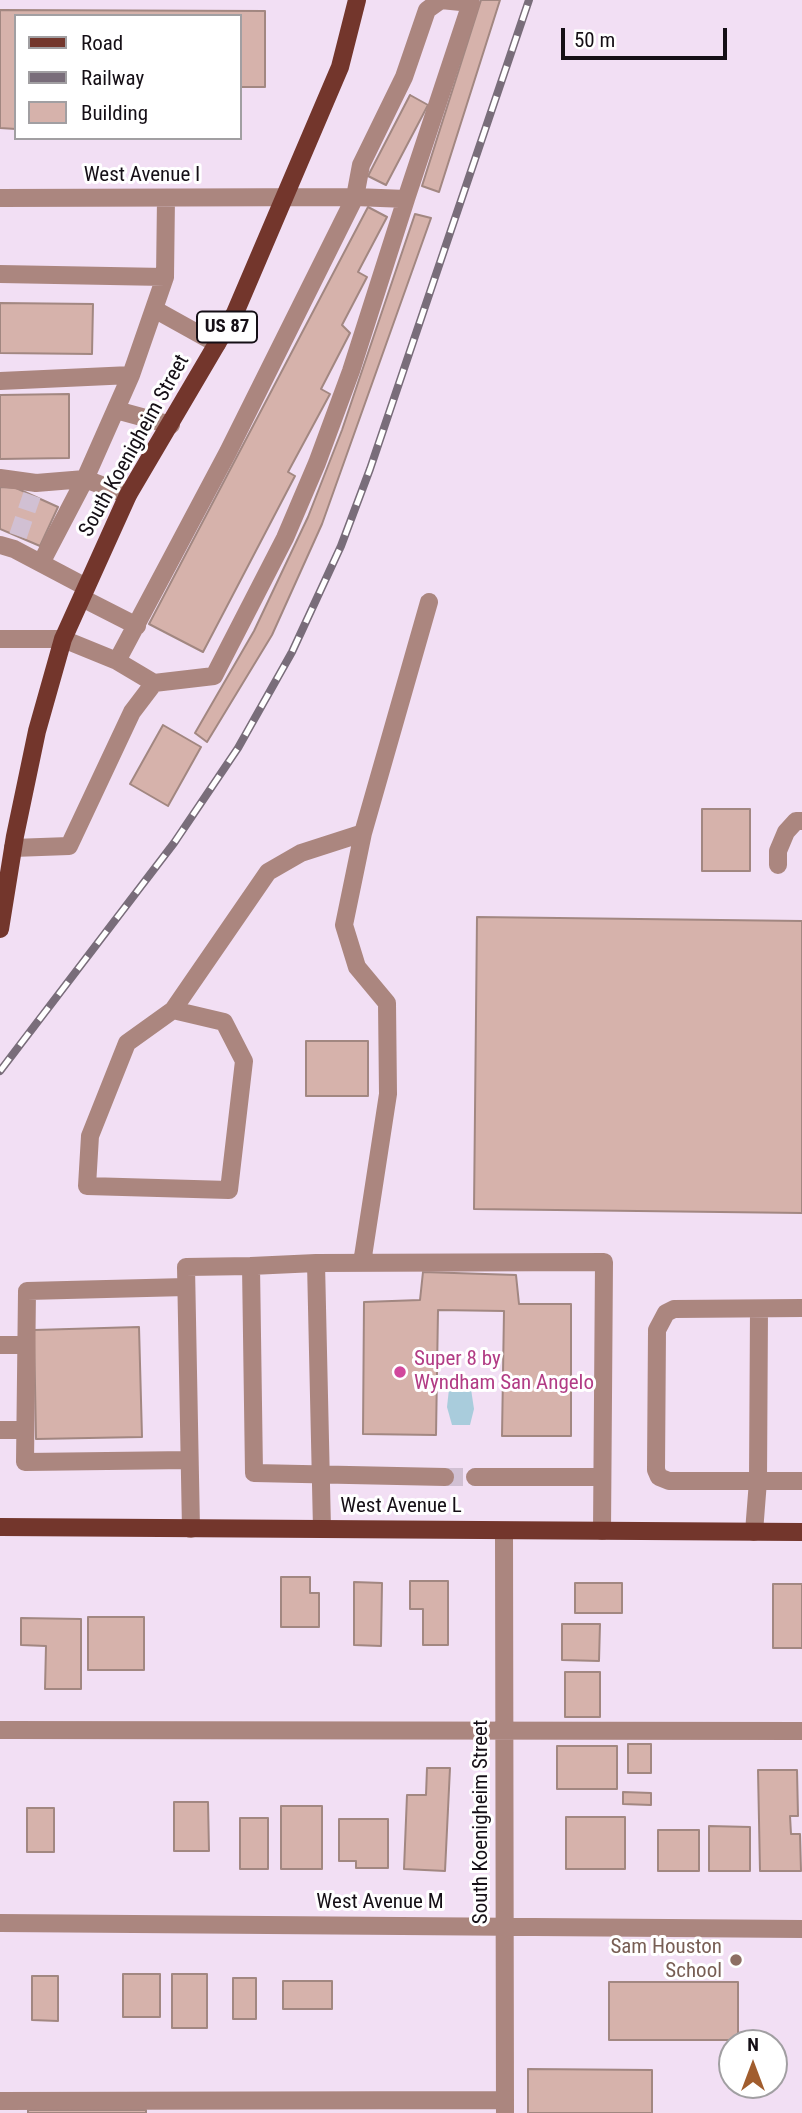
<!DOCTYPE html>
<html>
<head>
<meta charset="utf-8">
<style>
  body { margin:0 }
  #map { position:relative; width:802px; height:2113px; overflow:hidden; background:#f2dff4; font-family:"Roboto Condensed",sans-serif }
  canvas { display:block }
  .legend { position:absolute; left:14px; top:14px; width:228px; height:126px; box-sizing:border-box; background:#fff; border:2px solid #a19fa2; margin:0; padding:9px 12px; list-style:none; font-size:21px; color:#150f16 }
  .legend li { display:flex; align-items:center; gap:14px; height:35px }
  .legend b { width:35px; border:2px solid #a19fa2 }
  .north { position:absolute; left:718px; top:2029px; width:70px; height:70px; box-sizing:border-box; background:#fff; border:2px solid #a19fa2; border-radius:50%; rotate:0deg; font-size:19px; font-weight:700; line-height:28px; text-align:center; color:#150f16 }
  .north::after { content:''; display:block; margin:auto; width:24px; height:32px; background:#a15d2e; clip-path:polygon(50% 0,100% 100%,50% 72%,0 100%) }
  .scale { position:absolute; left:561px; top:28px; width:166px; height:32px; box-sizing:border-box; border:4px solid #150f16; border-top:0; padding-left:9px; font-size:21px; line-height:24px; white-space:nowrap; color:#150f16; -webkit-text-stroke:5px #fff; paint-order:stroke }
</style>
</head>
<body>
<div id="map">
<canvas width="802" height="2113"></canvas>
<ul class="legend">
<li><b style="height:9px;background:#73362c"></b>Road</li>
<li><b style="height:9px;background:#796d7a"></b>Railway</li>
<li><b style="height:19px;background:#d6b2ab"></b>Building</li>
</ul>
<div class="north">N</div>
<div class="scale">50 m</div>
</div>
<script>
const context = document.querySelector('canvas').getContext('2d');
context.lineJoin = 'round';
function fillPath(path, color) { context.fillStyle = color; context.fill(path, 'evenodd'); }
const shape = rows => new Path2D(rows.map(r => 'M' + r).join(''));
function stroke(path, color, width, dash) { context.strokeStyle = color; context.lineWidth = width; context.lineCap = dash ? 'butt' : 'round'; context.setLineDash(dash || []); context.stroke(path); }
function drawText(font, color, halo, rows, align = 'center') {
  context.font = font + ' "Roboto Condensed",sans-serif'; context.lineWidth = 6; context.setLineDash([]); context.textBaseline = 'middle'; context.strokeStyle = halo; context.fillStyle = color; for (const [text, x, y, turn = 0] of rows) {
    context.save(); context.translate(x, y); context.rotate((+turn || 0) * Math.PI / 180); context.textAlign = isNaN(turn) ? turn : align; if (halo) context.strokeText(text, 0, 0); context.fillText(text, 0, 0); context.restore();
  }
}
const water = shape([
  [449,1389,471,1389,474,1409,470,1425,452,1425,447,1407]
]);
const building = shape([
  [481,0,500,0,439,192,422,186,481,0],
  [0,10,265,11,265,87,240,87,240,16,16,16,16,129,0,128,0,10],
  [410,95,428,105,386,185,368,176,410,95],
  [368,207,387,217,358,272,367,277,342,325,350,333,321,389,330,394,288,472,295,476,203,652,149,624,368,207],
  [415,214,431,218,322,524,272,635,207,742,195,733,254,631,308,517,342,430,415,214],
  [0,303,93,304,92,354,0,353,0,303],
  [69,394,69,458,0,459,0,395,69,394],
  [0,487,16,488,58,507,40,546,0,529,0,487],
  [163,725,201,747,168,806,130,784,163,725],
  [702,809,750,809,750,871,702,871,702,809],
  [477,917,802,921,802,1213,474,1209,477,917],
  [306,1041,368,1041,368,1096,306,1096,306,1041],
  [423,1272,516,1275,519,1304,571,1304,571,1436,502,1436,504,1311,438,1310,436,1435,363,1434,364,1302,420,1300,423,1272],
  [139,1327,142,1437,36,1439,34,1330,139,1327],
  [281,1577,310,1577,310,1593,319,1593,319,1627,281,1627,281,1577],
  [410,1581,448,1581,448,1645,423,1645,423,1609,410,1609,410,1581],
  [354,1582,382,1583,381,1646,354,1645,354,1582],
  [575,1583,622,1583,622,1613,575,1613,575,1583],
  [773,1584,802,1584,802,1648,773,1648,773,1584],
  [88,1617,144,1617,144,1670,88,1670,88,1617],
  [21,1618,81,1619,81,1689,45,1689,46,1646,21,1645,21,1618],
  [562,1624,600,1624,599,1661,562,1660,562,1624],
  [565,1672,600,1672,600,1717,565,1717,565,1672],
  [628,1744,651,1744,651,1773,628,1773,628,1744],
  [557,1746,617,1746,617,1789,557,1789,557,1746],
  [427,1768,450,1768,445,1871,404,1869,407,1795,426,1795,427,1768],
  [758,1770,797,1770,798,1816,790,1816,791,1834,800,1834,801,1871,760,1871,758,1770],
  [623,1792,651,1793,651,1805,623,1804,623,1792],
  [174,1802,208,1802,209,1851,174,1851,174,1802],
  [281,1806,322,1806,322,1869,281,1869,281,1806],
  [27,1808,54,1808,54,1852,27,1852,27,1808],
  [566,1817,625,1817,625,1869,566,1869,566,1817],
  [240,1818,268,1818,268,1869,240,1869,240,1818],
  [339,1819,388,1819,388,1868,356,1868,356,1861,339,1861,339,1819],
  [709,1826,750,1827,750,1871,709,1871,709,1826],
  [658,1830,699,1830,699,1871,658,1871,658,1830],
  [123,1974,160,1974,160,2017,123,2017,123,1974],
  [172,1974,207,1974,207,2028,172,2028,172,1974],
  [32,1976,58,1976,58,2021,32,2020,32,1976],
  [233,1978,256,1978,256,2019,233,2019,233,1978],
  [283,1981,332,1981,332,2009,283,2009,283,1981],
  [609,1982,738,1982,738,2040,609,2040,609,1982],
  [528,2069,652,2070,652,2113,528,2113,528,2069],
  [28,2110,146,2110,146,2113,28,2113,28,2110]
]);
const minorTunnel = shape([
  [18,536,32,495],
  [445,1477,475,1477]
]);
const minor = shape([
  [0,198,355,197,228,452,117,661],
  [0,274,165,277,166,198],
  [154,309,217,344],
  [0,381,131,375,165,277],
  [116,410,171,425],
  [0,478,36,483,85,479,128,495],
  [0,545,14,549,86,587],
  [41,563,85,479,131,375],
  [82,598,137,626],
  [0,639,63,639,117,661,154,683,132,712,69,846,13,848],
  [154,683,214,676,285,538,317,463,351,371,406,199,355,197,361,165,404,77,427,10,441,0,471,3,406,199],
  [778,865,778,851,786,832,796,821,802,821],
  [173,1010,224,1022,244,1061,229,1190,87,1186,90,1136,127,1043,173,1010,268,872,301,853,363,833],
  [316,1263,251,1266,254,1473,445,1477],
  [362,1263,388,1094,387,1003,357,967,344,925,363,833,429,602],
  [186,1287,27,1291,25,1462,189,1460],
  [802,1308,674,1309,666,1313,657,1330,656,1470,659,1477,669,1481,802,1481],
  [0,1345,26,1345],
  [0,1430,25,1430],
  [475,1477,602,1477],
  [191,1529,186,1267,251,1266],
  [322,1529,316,1263,604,1262,602,1531],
  [504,1531,505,2113],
  [754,1532,758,1481,759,1309],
  [0,1730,802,1731],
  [0,1923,802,1929],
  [0,2101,505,2100]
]);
const major = shape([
  [0,929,15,836,37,731,63,639,128,495,235,313,340,67,357,0],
  [0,1527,802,1532]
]);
const rail = shape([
  [0,1071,174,843,238,748,292,652,341,546,370,469,529,0]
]);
const markers = [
  [400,1372,7,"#d1479c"],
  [736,1960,7,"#8d6e63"]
];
const shields = [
  [227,327,60]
];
const shieldNames = [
  ["US 87",227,327]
];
const streetNames = [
  ["West Avenue I",142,176],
  ["South Koenigheim Street",135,446,-61],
  ["West Avenue L",401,1507],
  ["South Koenigheim Street",482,1822,-90],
  ["West Avenue M",380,1903]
];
const hotelNames = [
  ["Super 8 by",414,1360],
  ["Wyndham San Angelo",414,1384]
];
const educationNames = [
  ["Sam Houston",722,1948],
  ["School",722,1972]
];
fillPath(water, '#a9ccdc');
fillPath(building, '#d6b2ab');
stroke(building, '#a28781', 2);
stroke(minorTunnel, '#d1c0d3', 18, [18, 9]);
stroke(minor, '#ab867f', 18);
stroke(major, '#73362c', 18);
stroke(rail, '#796d7a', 8);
stroke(rail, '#fff', 5, [16]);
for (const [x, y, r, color] of markers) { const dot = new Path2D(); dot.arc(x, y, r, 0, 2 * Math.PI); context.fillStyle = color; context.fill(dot); stroke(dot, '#fff', 2.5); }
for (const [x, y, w] of shields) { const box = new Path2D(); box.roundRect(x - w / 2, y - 15.5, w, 31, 5); context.fillStyle = '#fff'; context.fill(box); stroke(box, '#150f16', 2); }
drawText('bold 19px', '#150f16', null, shieldNames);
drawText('21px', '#150f16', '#fff', streetNames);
drawText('21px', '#b23c85', '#fff', hotelNames, 'left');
drawText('21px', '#785e54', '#fff', educationNames, 'right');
</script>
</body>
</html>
